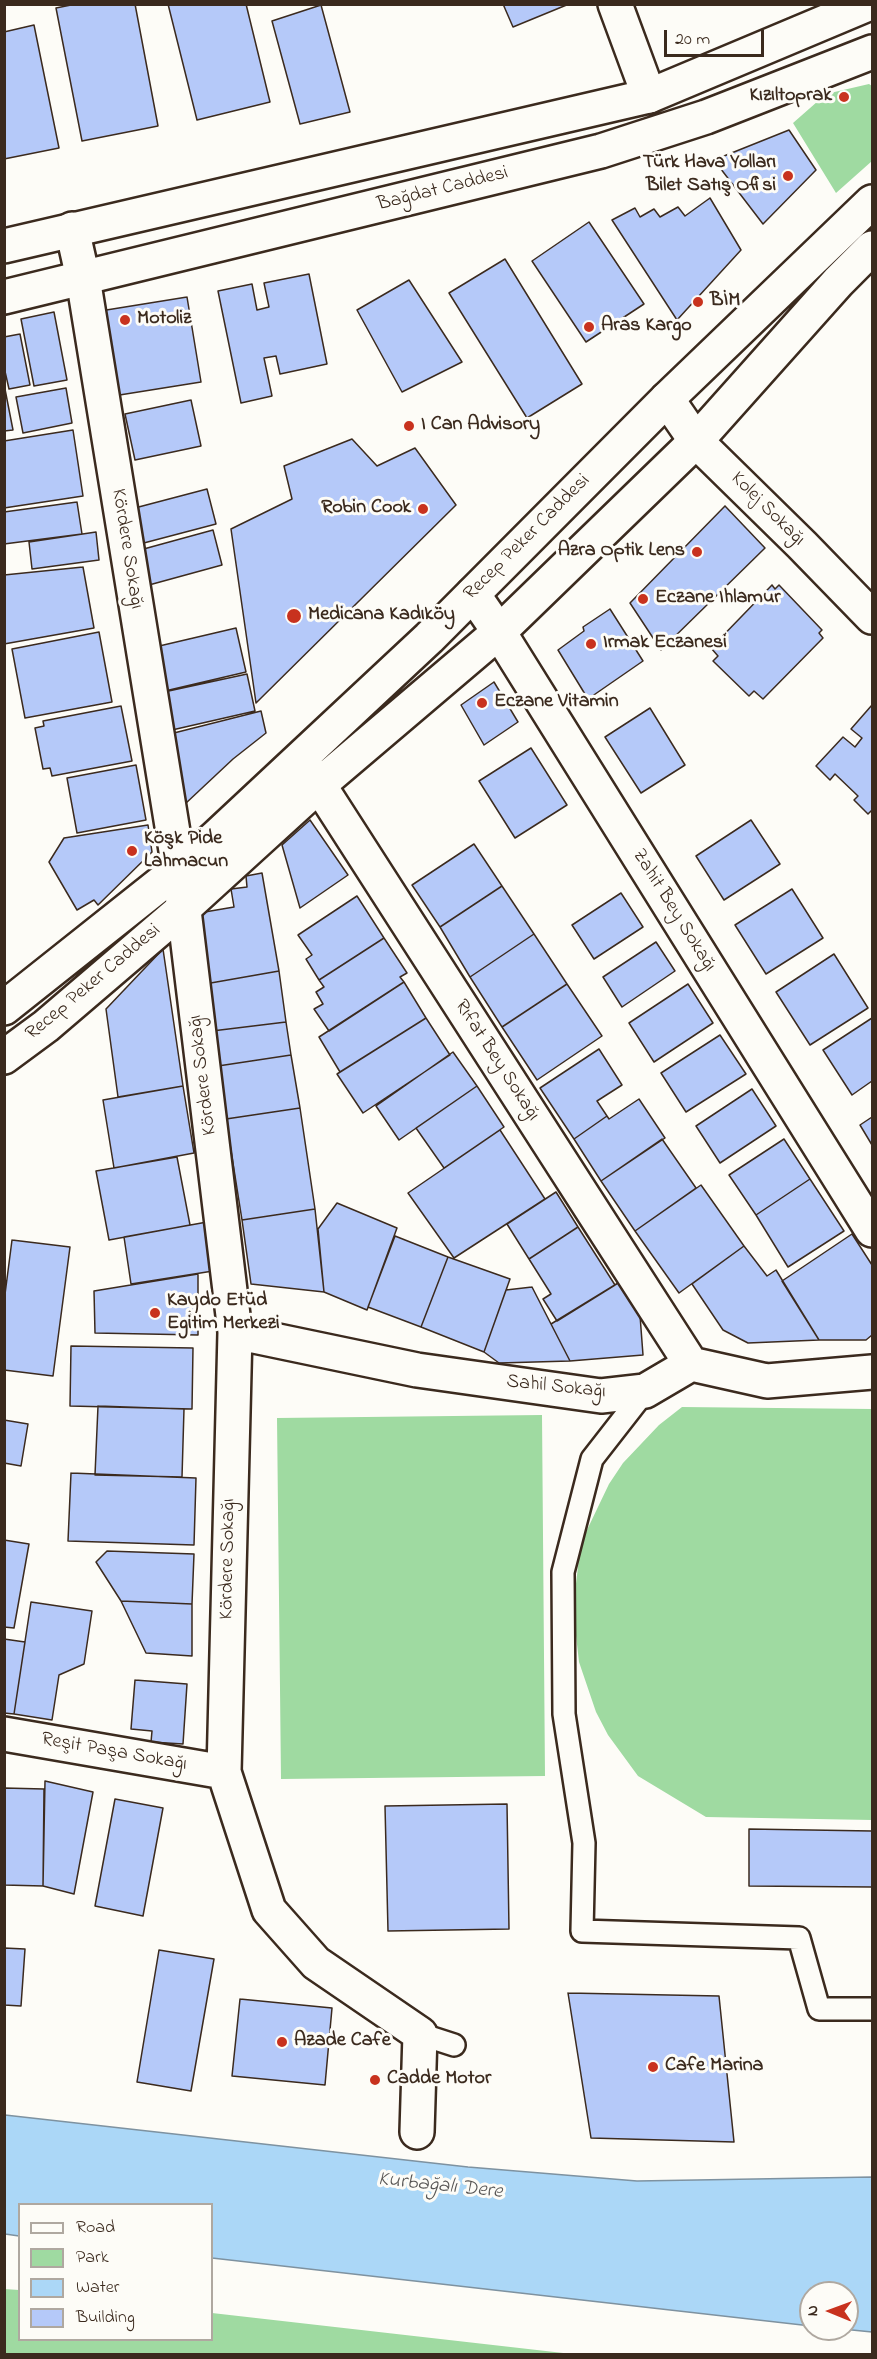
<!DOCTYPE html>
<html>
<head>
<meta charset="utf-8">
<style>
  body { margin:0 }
  #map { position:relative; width:877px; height:2359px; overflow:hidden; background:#fdfcf7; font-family:"Indie Flower",sans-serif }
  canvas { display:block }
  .frame { position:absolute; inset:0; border:6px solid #3b2a1e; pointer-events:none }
  .legend { position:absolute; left:18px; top:2203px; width:195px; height:138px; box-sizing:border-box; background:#fdfcf7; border:2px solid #afa8a0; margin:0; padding:8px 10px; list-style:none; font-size:18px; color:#3b2a1e }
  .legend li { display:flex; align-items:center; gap:12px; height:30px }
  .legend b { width:30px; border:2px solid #afa8a0 }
  .north { position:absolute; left:799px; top:2281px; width:60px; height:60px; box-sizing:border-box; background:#fdfcf7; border:2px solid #afa8a0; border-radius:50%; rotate:271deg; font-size:16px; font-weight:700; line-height:24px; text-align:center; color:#3b2a1e }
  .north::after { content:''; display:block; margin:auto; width:21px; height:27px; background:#c8321e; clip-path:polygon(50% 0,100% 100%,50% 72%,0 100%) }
  .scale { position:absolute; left:664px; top:30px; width:100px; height:27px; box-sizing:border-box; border:3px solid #3b2a1e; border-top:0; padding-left:8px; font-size:18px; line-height:21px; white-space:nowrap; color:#3b2a1e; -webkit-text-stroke:4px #fdfcf7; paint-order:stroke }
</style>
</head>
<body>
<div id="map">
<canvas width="877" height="2359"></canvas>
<div class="frame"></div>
<ul class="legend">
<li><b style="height:8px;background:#fdfcf7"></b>Road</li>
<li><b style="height:16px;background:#9fdaa1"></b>Park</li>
<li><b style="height:16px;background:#abd7f7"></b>Water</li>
<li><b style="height:16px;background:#b5c9f9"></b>Building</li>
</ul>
<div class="north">N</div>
<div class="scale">20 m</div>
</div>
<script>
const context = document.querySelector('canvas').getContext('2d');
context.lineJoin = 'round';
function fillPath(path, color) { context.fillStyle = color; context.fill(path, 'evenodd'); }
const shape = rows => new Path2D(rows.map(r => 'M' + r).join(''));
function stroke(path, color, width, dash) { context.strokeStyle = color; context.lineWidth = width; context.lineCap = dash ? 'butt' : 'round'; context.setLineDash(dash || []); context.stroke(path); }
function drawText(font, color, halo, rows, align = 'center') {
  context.font = font + ' "Indie Flower",sans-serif'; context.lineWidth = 6; context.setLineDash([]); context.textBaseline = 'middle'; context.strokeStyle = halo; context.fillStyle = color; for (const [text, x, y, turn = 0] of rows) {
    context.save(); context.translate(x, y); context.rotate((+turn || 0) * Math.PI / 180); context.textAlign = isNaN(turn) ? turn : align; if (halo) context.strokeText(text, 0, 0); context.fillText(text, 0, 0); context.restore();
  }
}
const green = shape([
  [869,84,872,86,872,161,836,193,793,123,826,94],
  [682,1407,872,1409,872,1820,706,1817,638,1776,608,1735,596,1712,579,1662,573,1609,579,1558,586,1532,609,1484,623,1463,659,1425],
  [542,1415,545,1776,281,1779,277,1418],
  [4,2289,19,2290,20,2340,212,2340,212,2313,572,2354,5,2354]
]);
const water = shape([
  [5,2115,468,2167,637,2181,872,2177,872,2332,842,2329,847,2329,847,2293,811,2293,811,2326,212,2258,212,2204,20,2204,19,2236,5,2234,5,2115]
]);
const building = shape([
  [76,4,135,4,158,126,82,141,56,8,76,4],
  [168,4,246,4,270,102,197,120,168,4],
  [503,4,569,4,513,27,503,4],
  [321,5,350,112,300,124,272,21,321,5],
  [34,25,59,148,4,159,4,32,34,25],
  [789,130,816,170,763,224,714,160,789,130],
  [710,198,741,250,677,320,612,220,635,208,640,217,654,209,660,217,678,207,685,216,710,198],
  [589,222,644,304,586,342,532,261,589,222],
  [505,259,582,384,527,418,449,293,505,259],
  [309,274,327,364,280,374,276,356,264,358,272,396,241,403,218,291,252,284,257,310,269,307,264,283,309,274],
  [409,280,462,362,402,392,357,310,409,280],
  [187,297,201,382,107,397,94,312,187,297],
  [54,312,67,380,34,386,21,319,54,312],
  [20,334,30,385,9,389,4,367,4,337,20,334],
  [4,384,13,430,4,431,4,384],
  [66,388,72,423,23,433,16,397,66,388],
  [191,400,201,446,135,460,125,414,191,400],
  [73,430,83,496,4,508,4,441,73,430],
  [352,439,377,466,415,448,456,505,256,703,231,529,292,499,284,466,352,439],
  [207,489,216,524,140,544,131,509,207,489],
  [77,502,82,534,4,544,4,512,77,502],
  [725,506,765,548,661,650,630,603,725,506],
  [213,530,222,565,149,585,140,550,213,530],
  [96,532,99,560,32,569,29,542,96,532],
  [83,567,94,628,4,644,4,575,83,567],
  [772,585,775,589,779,585,822,630,819,633,823,638,763,699,754,691,749,696,713,661,718,656,711,648,772,585],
  [610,609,643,661,588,699,558,650,584,631,583,627,610,609],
  [236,628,246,672,165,691,155,647,236,628],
  [99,632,112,702,25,718,12,649,99,632],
  [247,674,255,711,172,730,164,692,247,674],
  [494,682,518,722,484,745,461,705,494,682],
  [872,705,872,813,871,811,868,814,854,800,858,796,835,774,830,780,816,766,843,737,855,747,862,738,851,729,872,705],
  [121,706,132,761,52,776,50,768,43,769,35,728,44,726,43,721,121,706],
  [650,708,685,765,641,793,605,737,650,708],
  [261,711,266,733,233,759,185,804,175,804,162,736,261,711],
  [531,748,567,805,515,838,479,781,531,748],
  [136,765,146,820,77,833,67,778,136,765],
  [310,820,348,875,300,908,282,845,310,820],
  [751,820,780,864,724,900,696,856,751,820],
  [148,825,152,852,98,905,94,900,77,910,49,862,64,838,148,825],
  [474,844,502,886,440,927,412,885,474,844],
  [262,873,279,971,205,984,193,914,234,907,231,889,247,887,246,876,262,873],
  [502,886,534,934,470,977,440,927,502,886],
  [792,889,823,938,766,974,735,925,792,889],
  [621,893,643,927,594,959,572,925,621,893],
  [357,896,384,938,319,980,306,959,312,955,298,935,357,896],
  [534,934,567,984,502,1027,470,977,534,934],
  [384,938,407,973,400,977,404,982,329,1031,314,1009,323,1004,316,992,324,987,319,980,384,938],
  [656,942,675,971,622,1007,603,977,656,942],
  [163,949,183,1086,118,1097,106,1009,163,949],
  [834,954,868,1008,810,1045,776,992,834,954],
  [279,971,286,1022,212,1031,205,984,279,971],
  [404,982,426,1018,340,1072,319,1037,404,982],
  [567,984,602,1036,537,1080,502,1027,567,984],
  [688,984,713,1023,654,1062,629,1023,688,984],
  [426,1018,450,1055,363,1113,337,1074,426,1018],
  [872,1018,872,1081,852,1095,823,1050,872,1018],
  [286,1022,291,1055,218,1066,212,1031,286,1022],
  [720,1035,746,1074,686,1112,661,1073,720,1035],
  [599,1049,622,1085,597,1101,607,1116,574,1139,540,1088,599,1049],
  [453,1052,477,1086,399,1140,376,1106,453,1052],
  [291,1055,300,1108,226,1119,218,1066,291,1055],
  [183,1086,194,1153,114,1168,103,1100,183,1086],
  [477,1086,504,1127,444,1168,416,1128,477,1086],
  [752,1089,776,1126,720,1163,696,1126,752,1089],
  [639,1099,665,1138,601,1181,574,1139,607,1116,609,1119,639,1099],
  [300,1108,315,1209,242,1220,226,1119,300,1108],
  [872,1117,872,1145,860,1125,872,1117],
  [500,1130,545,1199,454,1258,408,1193,500,1130],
  [662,1139,696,1188,635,1231,601,1181,662,1139],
  [784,1139,810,1179,756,1215,729,1175,784,1139],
  [177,1157,190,1225,109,1240,96,1171,177,1157],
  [810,1179,844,1231,788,1267,756,1215,810,1179],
  [701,1185,744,1246,679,1293,635,1231,701,1185],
  [556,1192,578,1227,529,1259,507,1224,556,1192],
  [337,1203,397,1228,367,1310,324,1292,318,1229,337,1203],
  [315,1209,324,1292,251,1284,242,1220,315,1209],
  [207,1222,213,1271,131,1284,124,1237,207,1222],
  [578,1227,615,1285,557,1321,543,1299,551,1294,529,1259,578,1227],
  [852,1234,872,1265,872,1335,866,1340,819,1340,782,1281,852,1234],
  [395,1236,448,1257,421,1327,368,1307,395,1236],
  [12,1240,70,1247,53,1376,4,1370,4,1302,12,1240],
  [744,1246,767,1276,776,1270,819,1340,748,1343,723,1330,692,1284,744,1246],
  [448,1257,510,1279,484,1352,421,1327,448,1257],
  [198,1274,198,1335,95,1333,94,1291,198,1274],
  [623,1280,639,1302,643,1355,570,1361,551,1324,623,1280],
  [532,1287,570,1361,499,1363,484,1352,506,1290,532,1287],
  [71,1346,193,1348,192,1409,70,1406,71,1346],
  [98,1406,184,1409,182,1477,95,1475,98,1406],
  [4,1420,28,1424,21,1466,4,1463,4,1420],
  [71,1473,196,1478,194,1545,68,1541,71,1473],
  [4,1540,29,1544,14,1628,4,1627,4,1540],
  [107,1551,194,1554,192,1604,121,1601,96,1562,107,1551],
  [121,1601,192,1604,192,1656,146,1653,121,1601],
  [31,1602,92,1611,84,1664,59,1675,52,1720,14,1714,31,1602],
  [4,1639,25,1642,14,1714,4,1713,4,1639],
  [135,1680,187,1684,183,1744,151,1742,152,1731,131,1729,135,1680],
  [45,1781,93,1792,74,1894,43,1886,45,1781],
  [4,1788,44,1789,43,1886,4,1885,4,1788],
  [115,1799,163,1808,143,1916,95,1906,115,1799],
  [507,1804,509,1929,388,1931,385,1806,507,1804],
  [749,1829,872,1831,872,1887,749,1886,749,1829],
  [4,1948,25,1949,21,2006,4,2005,4,1948],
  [159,1950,214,1959,191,2091,137,2082,159,1950],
  [568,1993,719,1996,734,2142,591,2138,568,1993],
  [240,1999,332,2008,325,2085,232,2076,240,1999]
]);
const lane = shape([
  [645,1391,592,1459,563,1572,564,1714,584,1843,582,1931,799,1938,819,2009,872,2009],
  [420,2034,454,2045]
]);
const street = shape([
  [615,4,649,96],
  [72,229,83,278,179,869,235,1332,224,1772,269,1910,316,1963,420,2034,417,2132],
  [667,399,696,441,802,545,872,617],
  [473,594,499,632,872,1230],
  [302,762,319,785,691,1364],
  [235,1332,417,1370,601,1396,645,1391,691,1364,767,1381,872,1372],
  [4,1734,224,1772]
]);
const secondary = shape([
  [4,1008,179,869,215,838,429,638,667,399,872,202],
  [4,1057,46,1026,184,908,319,785,499,632,696,441,838,282,872,248]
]);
const primary = shape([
  [4,246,649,96,868,4],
  [4,297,601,151,706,117,872,52]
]);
const markers = [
  [844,97,6,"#c8321e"],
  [788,176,6,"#c8321e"],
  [698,302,6,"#c8321e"],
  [125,320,6,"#c8321e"],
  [589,327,6,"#c8321e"],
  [409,426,6,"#c8321e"],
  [423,509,6,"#c8321e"],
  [697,552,6,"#c8321e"],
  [643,599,6,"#c8321e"],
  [294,616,8,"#c8321e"],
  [591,644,6,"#c8321e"],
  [482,703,6,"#c8321e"],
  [132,851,6,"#c8321e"],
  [155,1313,6,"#c8321e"],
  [282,2042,6,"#c8321e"],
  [653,2067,6,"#c8321e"],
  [375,2080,6,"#c8321e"]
];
const poiNames = [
  ["Kızıltoprak",832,97,"right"],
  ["Türk Hava Yolları",776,164,"right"],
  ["Bilet Satış Ofisi",776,187,"right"],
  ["BİM",710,302],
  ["Motoliz",137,320],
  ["Aras Kargo",601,327],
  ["I Can Advisory",421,426],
  ["Robin Cook",411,509,"right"],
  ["Azra Optik Lens",685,552,"right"],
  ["Eczane Ihlamur",655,599],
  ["Medicana Kadıköy",308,616],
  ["Irmak Eczanesi",603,644],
  ["Eczane Vitamin",494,703],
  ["Köşk Pide",144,840],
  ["Lahmacun",144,863],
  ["Kaydo Etüd",167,1302],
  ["Egitim Merkezi",167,1325],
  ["Azade Cafe",294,2042],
  ["Cafe Marina",665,2067],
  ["Cadde Motor",387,2080]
];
const streetNames = [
  ["Bağdat Caddesi",443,190,-14],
  ["Kolej Sokağı",767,510,45],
  ["Recep Peker Caddesi",528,538,-45],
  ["Kördere Sokağı",126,549,81],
  ["Zahit Bey Sokağı",673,911,58],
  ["Recep Peker Caddesi",94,983,-40],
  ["Rıfat Bey Sokağı",496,1061,57],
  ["Kördere Sokağı",204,1075,-97],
  ["Sahil Sokağı",556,1388,6],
  ["Kördere Sokağı",229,1559,-89],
  ["Reşit Paşa Sokağı",114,1753,10]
];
const waterNames = [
  ["Kurbağalı Dere",440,2187,6]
];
fillPath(green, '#9fdaa1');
fillPath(water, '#abd7f7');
stroke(water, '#7e92a0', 1.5);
fillPath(building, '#b5c9f9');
stroke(building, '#3b2a1e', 1.5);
stroke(lane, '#3b2a1e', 26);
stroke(street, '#3b2a1e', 38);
stroke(secondary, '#3b2a1e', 38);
stroke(primary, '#3b2a1e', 38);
stroke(lane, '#fdfcf7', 21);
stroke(street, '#fdfcf7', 33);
stroke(secondary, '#fdfcf7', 33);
stroke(primary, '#fdfcf7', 33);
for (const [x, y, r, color] of markers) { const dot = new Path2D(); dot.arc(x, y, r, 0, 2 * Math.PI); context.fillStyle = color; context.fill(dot); stroke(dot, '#fdfcf7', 2); }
drawText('bold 20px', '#3b2a1e', '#fdfcf7', poiNames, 'left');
drawText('20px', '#3b2a1e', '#fdfcf7', streetNames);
drawText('italic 21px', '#575554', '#fdfcf7', waterNames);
</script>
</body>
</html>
